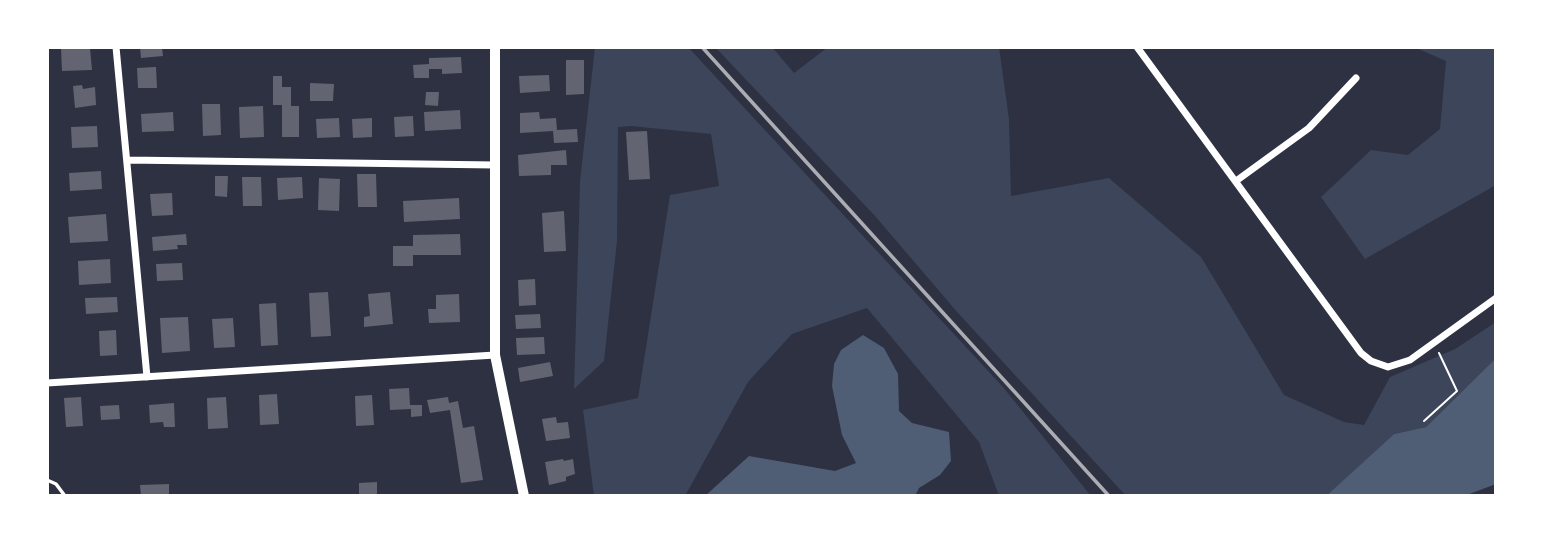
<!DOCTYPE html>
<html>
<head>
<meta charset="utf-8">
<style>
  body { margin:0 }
  #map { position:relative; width:1543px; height:543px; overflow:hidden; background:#2d3142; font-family:Mulish,sans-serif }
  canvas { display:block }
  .frame { position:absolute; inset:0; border:49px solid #fff; pointer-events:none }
</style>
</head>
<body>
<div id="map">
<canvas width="1543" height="543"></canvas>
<div class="frame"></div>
</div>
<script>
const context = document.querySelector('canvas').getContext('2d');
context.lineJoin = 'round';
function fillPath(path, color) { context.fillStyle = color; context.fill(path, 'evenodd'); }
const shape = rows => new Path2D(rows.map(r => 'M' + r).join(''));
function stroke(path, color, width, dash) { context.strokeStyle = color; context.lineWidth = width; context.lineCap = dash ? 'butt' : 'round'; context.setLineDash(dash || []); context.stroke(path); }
const green = shape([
  [595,47,688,47,1003,387,1091,496,999,496,979,442,867,308,792,334,748,382,685,496,594,496,583,410,638,398,670,195,719,186,711,134,631,126,618,127,617,241,604,361,574,389,580,181],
  [715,47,772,47,794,73,828,47,999,47,1009,119,1011,196,1109,178,1201,257,1284,395,1344,422,1364,425,1390,377,1455,349,1496,322,1496,358,1426,427,1394,434,1326,496,1126,496,958,313,875,216],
  [1414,47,1496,47,1496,185,1365,259,1321,197,1371,150,1408,155,1440,129,1446,61]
]);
const water = shape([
  [863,335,884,348,898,374,899,411,912,423,949,432,951,461,940,475,919,488,915,496,705,496,749,456,835,471,856,463,842,435,832,386,834,364,841,350],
  [1496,358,1496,484,1464,496,1326,496,1394,434,1426,427]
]);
const building = shape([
  [140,47,162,47,163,56,141,58],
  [90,48,92,70,62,71,61,49],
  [461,57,462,73,442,74,442,69,429,69,429,78,414,78,413,65,429,64,429,58],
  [566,60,584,60,584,94,566,95],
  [156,67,157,88,138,88,137,68],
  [549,75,550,91,520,93,519,76],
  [273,76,282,76,282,87,291,87,291,106,299,106,299,137,282,137,282,105,273,105],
  [310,83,334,84,333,101,310,101],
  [82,85,83,89,95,87,96,105,75,108,73,86],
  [426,92,439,92,438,106,425,105],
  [202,104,220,104,221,135,203,136],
  [263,106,264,137,240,138,239,107],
  [460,110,461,129,425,131,424,112],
  [173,112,174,131,142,132,141,114],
  [539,112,540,119,556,118,557,130,577,129,578,142,554,143,553,131,520,133,520,113],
  [413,116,414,136,395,137,394,117],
  [339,118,340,137,317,138,316,119],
  [372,118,372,137,353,138,352,119],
  [97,126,98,147,72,148,71,127],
  [647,131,650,179,629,180,626,132],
  [566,150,567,165,551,165,551,175,519,176,518,155],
  [101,171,102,189,70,191,69,173],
  [357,174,376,174,377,207,358,207],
  [215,176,228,176,227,197,215,196],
  [242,177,261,177,262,206,243,206],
  [302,177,303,198,278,200,277,178],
  [319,178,340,179,339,211,318,210],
  [172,193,173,215,152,216,150,194],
  [459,198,460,219,404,222,403,201],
  [564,211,566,251,544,252,542,213],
  [106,214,108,241,70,243,68,217],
  [186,234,187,245,177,245,178,249,153,251,152,237],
  [460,234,461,255,413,255,413,266,393,266,393,246,413,246,413,235],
  [110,259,111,283,79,285,78,261],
  [182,263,183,280,157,281,156,264],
  [535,279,536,305,519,306,518,280],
  [328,292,331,336,311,337,309,293],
  [390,292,393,324,364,327,364,317,370,316,368,294],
  [459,294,460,322,429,323,428,309,436,309,436,295],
  [117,297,118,312,86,314,85,298],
  [276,303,278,345,261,346,259,304],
  [540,314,541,328,516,329,515,315],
  [188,317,190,351,162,353,160,318],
  [233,318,235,347,214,348,212,319],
  [116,330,117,355,100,356,99,331],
  [544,337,545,354,517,355,516,338],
  [550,362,553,376,520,382,518,368],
  [409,388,410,405,422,405,422,416,411,417,411,409,390,410,389,389],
  [277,394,279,424,260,425,259,395],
  [372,395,374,425,356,426,355,396],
  [81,397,83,426,66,427,64,398],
  [226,397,228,428,208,429,207,398],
  [448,397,449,403,458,401,463,428,474,426,483,480,461,483,450,410,430,413,427,400],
  [174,403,175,427,164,427,163,422,150,423,149,405],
  [119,405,120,419,101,420,100,406],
  [556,417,557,423,568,422,570,438,546,441,542,419],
  [563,459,564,461,573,459,575,474,566,477,566,481,549,485,545,462],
  [377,482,377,496,359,496,359,483],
  [169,484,169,496,141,496,140,485]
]);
const path = shape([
  [1424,421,1457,391,1439,353]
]);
const service = shape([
  [47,480,56,484,65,496]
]);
const minor = shape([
  [116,47,147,377],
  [1137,47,1361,353,1371,361,1388,367,1410,360,1496,298],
  [127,160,495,165],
  [1236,181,1309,128,1356,78],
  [47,383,495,355]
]);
const tertiary = shape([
  [495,47,495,355,524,496]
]);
const rail = shape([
  [702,47,1109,496]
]);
fillPath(green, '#3c4559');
fillPath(water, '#4f5d75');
fillPath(building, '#626471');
stroke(path, '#fff', 2);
stroke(service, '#fff', 3.5);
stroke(minor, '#fff', 7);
stroke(tertiary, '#fff', 10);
stroke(rail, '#abadb3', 3.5);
</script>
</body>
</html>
